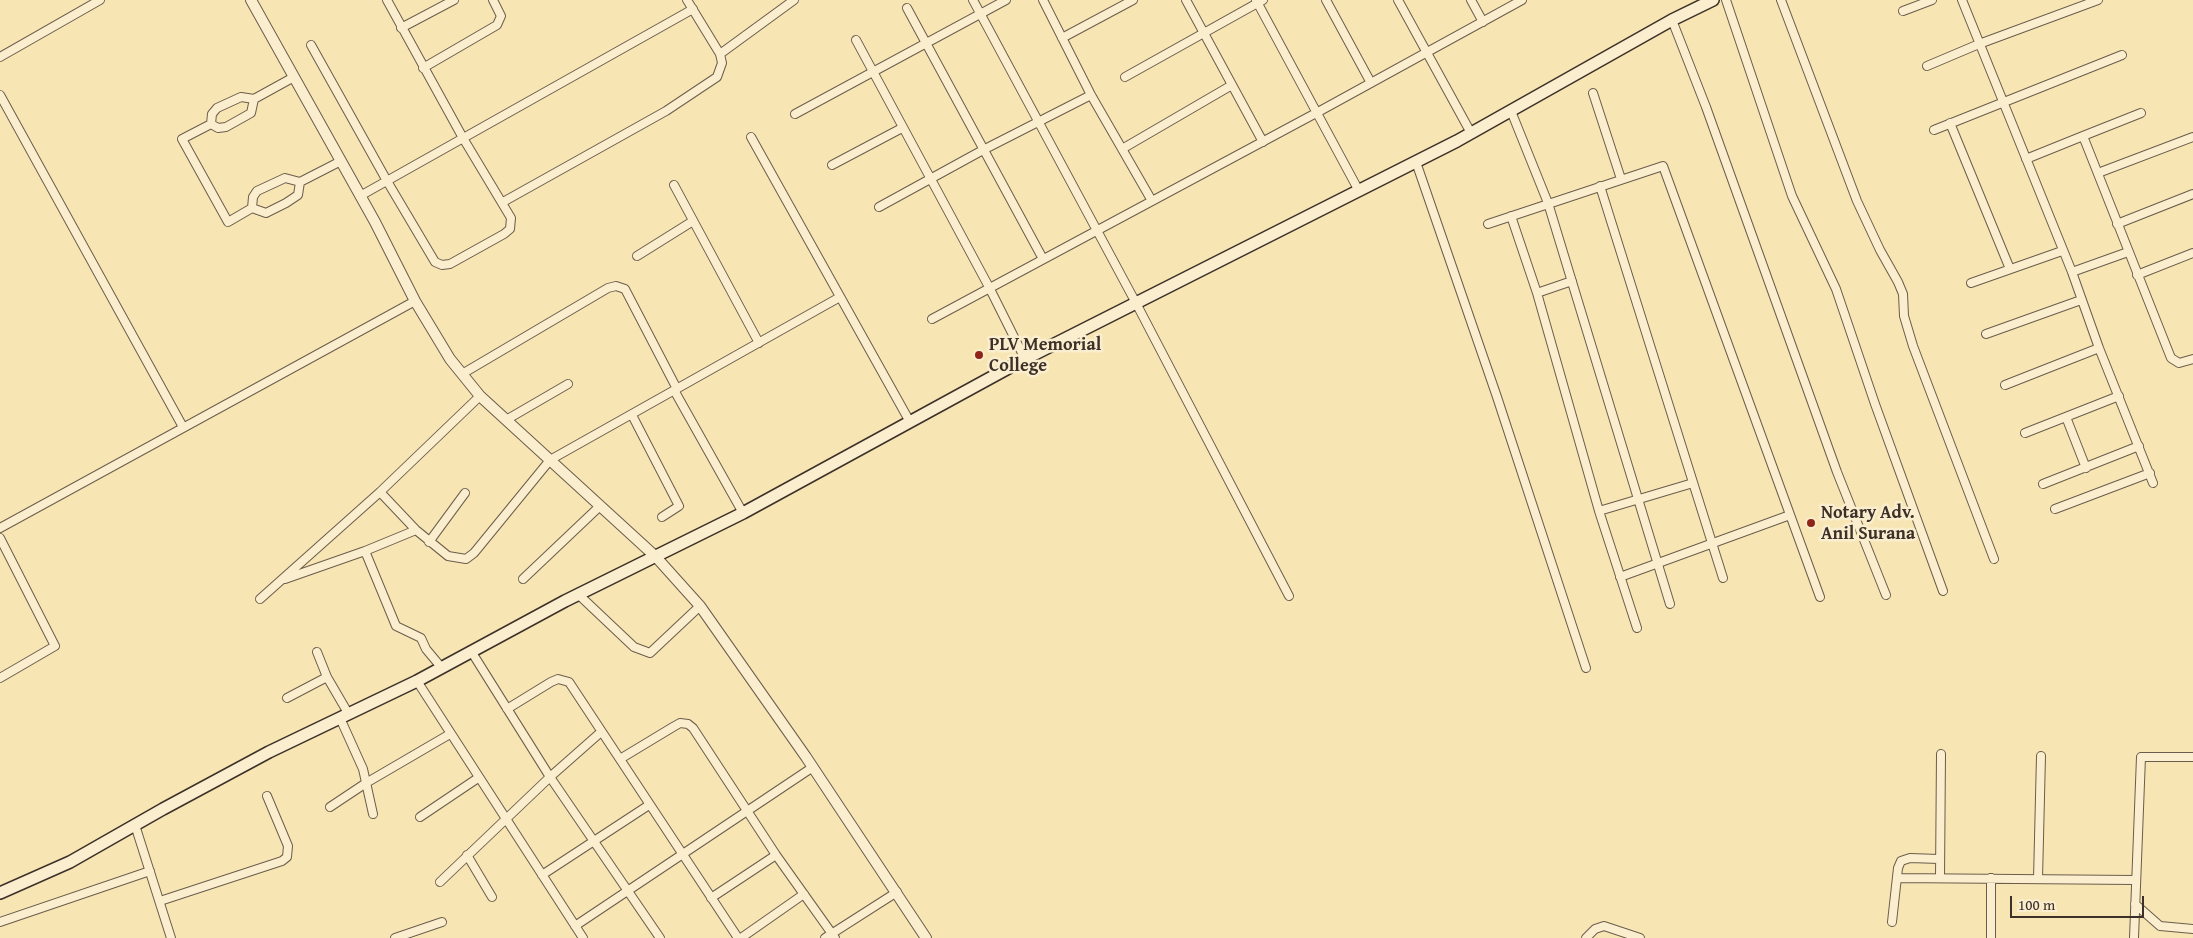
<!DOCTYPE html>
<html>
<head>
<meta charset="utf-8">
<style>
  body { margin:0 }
  #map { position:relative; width:2193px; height:938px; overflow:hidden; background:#f7e5b4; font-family:"Gentium Book Plus",serif }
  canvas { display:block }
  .scale { position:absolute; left:2010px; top:896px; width:134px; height:22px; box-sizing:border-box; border:2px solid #3c3028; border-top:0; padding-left:6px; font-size:15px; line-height:18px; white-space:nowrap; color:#3c3028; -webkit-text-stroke:4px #faeece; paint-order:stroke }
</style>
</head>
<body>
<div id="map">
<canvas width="2193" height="938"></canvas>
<div class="scale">100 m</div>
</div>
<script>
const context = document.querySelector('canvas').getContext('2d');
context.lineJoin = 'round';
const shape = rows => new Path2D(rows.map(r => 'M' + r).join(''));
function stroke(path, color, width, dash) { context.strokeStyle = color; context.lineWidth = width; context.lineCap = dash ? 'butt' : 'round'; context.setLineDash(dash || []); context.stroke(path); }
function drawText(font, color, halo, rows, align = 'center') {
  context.font = font + ' "Gentium Book Plus",serif'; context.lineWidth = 5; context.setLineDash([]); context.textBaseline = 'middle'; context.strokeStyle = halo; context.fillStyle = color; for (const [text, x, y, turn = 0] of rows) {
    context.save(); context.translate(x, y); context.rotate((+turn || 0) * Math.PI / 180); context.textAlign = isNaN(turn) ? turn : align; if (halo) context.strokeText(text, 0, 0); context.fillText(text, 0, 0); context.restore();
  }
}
const minor = shape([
  [973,0,1136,303,1289,596],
  [1043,0,1091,95,1152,201],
  [1186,0,1263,142],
  [1256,0,1359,191],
  [1326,0,1371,83],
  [1398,0,1471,133],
  [1471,0,1483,22],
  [1726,0,1792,196,1836,289,1875,404,1943,591],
  [1781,0,1857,201,1880,250,1898,282,1903,294,1904,316,1913,346,1994,559],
  [1962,0,2072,272,2099,348,2153,483],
  [907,8,1043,259],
  [1903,11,1932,0],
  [1672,20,1706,107,1837,472,1886,595],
  [401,28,454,0],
  [1062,38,1133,0],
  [856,40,989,287,1025,359],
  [311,45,387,181,435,262,442,265,450,264,504,234,510,229,511,218,463,138,387,0],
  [720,54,794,0],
  [0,57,100,0],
  [1927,66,1979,44,2098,0],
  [423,68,497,25,501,16,493,0],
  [294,77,254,99,241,97,217,108,212,114,211,124,182,139,228,222,252,208,266,213,286,203,298,195,300,182,341,161],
  [1125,77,1263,0],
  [1593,93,1621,179],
  [0,95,183,427],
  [1511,111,1548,203,1670,604],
  [795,114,1006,0],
  [1950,123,2010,269],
  [211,124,218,128,226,127,251,113,254,99],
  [1934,130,2122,55],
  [2083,136,2141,113],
  [751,137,910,422],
  [1122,149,1232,85],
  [2026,159,2083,136,2171,358,2179,363,2193,359],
  [1416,162,1497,397,1586,668],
  [832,165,902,128],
  [2098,173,2193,137],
  [674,185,759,343],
  [1600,186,1723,578],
  [360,196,693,9],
  [503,202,666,111,717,77,722,63,720,54,687,0],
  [879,207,983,150,1091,95],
  [252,208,253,197,257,191,285,178,300,182],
  [1511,216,1537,293,1599,511,1637,628],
  [1488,224,1663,166,1820,597],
  [2117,224,2193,194],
  [637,256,693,221],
  [2072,272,2128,252],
  [2137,275,2193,253],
  [1971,283,2062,251],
  [1537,293,1572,281],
  [932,319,1318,112,1522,0],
  [1986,334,2081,300],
  [462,374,608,288,616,286,625,289,677,389],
  [2005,385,2099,348],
  [674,390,743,513],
  [632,415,679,506,662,517],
  [2066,417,2086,468],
  [506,420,568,384],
  [2025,433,2119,396],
  [2043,484,2139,446],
  [380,492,416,530,448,556,466,559,474,553,550,460,840,297],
  [2055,509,2150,473],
  [1599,511,1693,483],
  [0,528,415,301],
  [0,538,55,646,0,678],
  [429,542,465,493],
  [365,551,396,626,421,638,426,649,441,667],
  [1620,577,1790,515],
  [285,579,365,551,416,530],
  [523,579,600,506],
  [579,595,634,647,650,653,700,606],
  [260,599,380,492,480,396],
  [471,651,550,777,660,938],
  [317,652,327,677],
  [417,681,583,938],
  [287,698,327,677,348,713],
  [507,709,551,682,558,679,569,682,738,938],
  [340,718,363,769,373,814],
  [620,759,673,727,680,723,688,724,693,728,776,855,835,938],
  [330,807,366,783,450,734],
  [420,817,478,778],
  [135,825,171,938],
  [467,855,492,897],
  [542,875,649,805],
  [1940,877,1941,754],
  [1897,878,2135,880],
  [2038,879,2041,756],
  [440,882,550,777,601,732],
  [711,898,776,855],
  [160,901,282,861,287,857,288,846,267,796],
  [2135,904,2160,926,2193,929],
  [0,922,150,871],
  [1892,922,1898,868,1901,861,1910,858,1939,859],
  [575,926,813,767],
  [395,938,442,922],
  [741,938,804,894],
  [825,938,897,892],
  [1586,938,1595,929,1604,926,1640,938],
  [1991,938,1991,878],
  [2134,938,2141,757,2193,757]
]);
const tertiary = shape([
  [251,0,375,222,415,301,450,359,480,396,656,557,700,606,806,757,926,938]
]);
const secondary = shape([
  [0,893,70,862,163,809,269,752,417,681,565,601,743,513,1025,359,1457,141,1672,20,1713,0]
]);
const markers = [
  [979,355,5,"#8f2418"],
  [1811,523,5,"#8f2418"]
];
const poiNames = [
  ["PLV Memorial",989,345],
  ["College",989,366],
  ["Notary Adv.",1821,513],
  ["Anil Surana",1821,534]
];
stroke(minor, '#6b5d4b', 10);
stroke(tertiary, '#6b5d4b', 12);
stroke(secondary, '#3c3028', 14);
stroke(minor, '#faeece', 8);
stroke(tertiary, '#faeece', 10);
stroke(secondary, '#faeece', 11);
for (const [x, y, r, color] of markers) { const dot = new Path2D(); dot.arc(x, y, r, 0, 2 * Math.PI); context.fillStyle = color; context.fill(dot); stroke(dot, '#faeece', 2); }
drawText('bold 18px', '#3c3028', '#faeece', poiNames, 'left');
</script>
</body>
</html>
